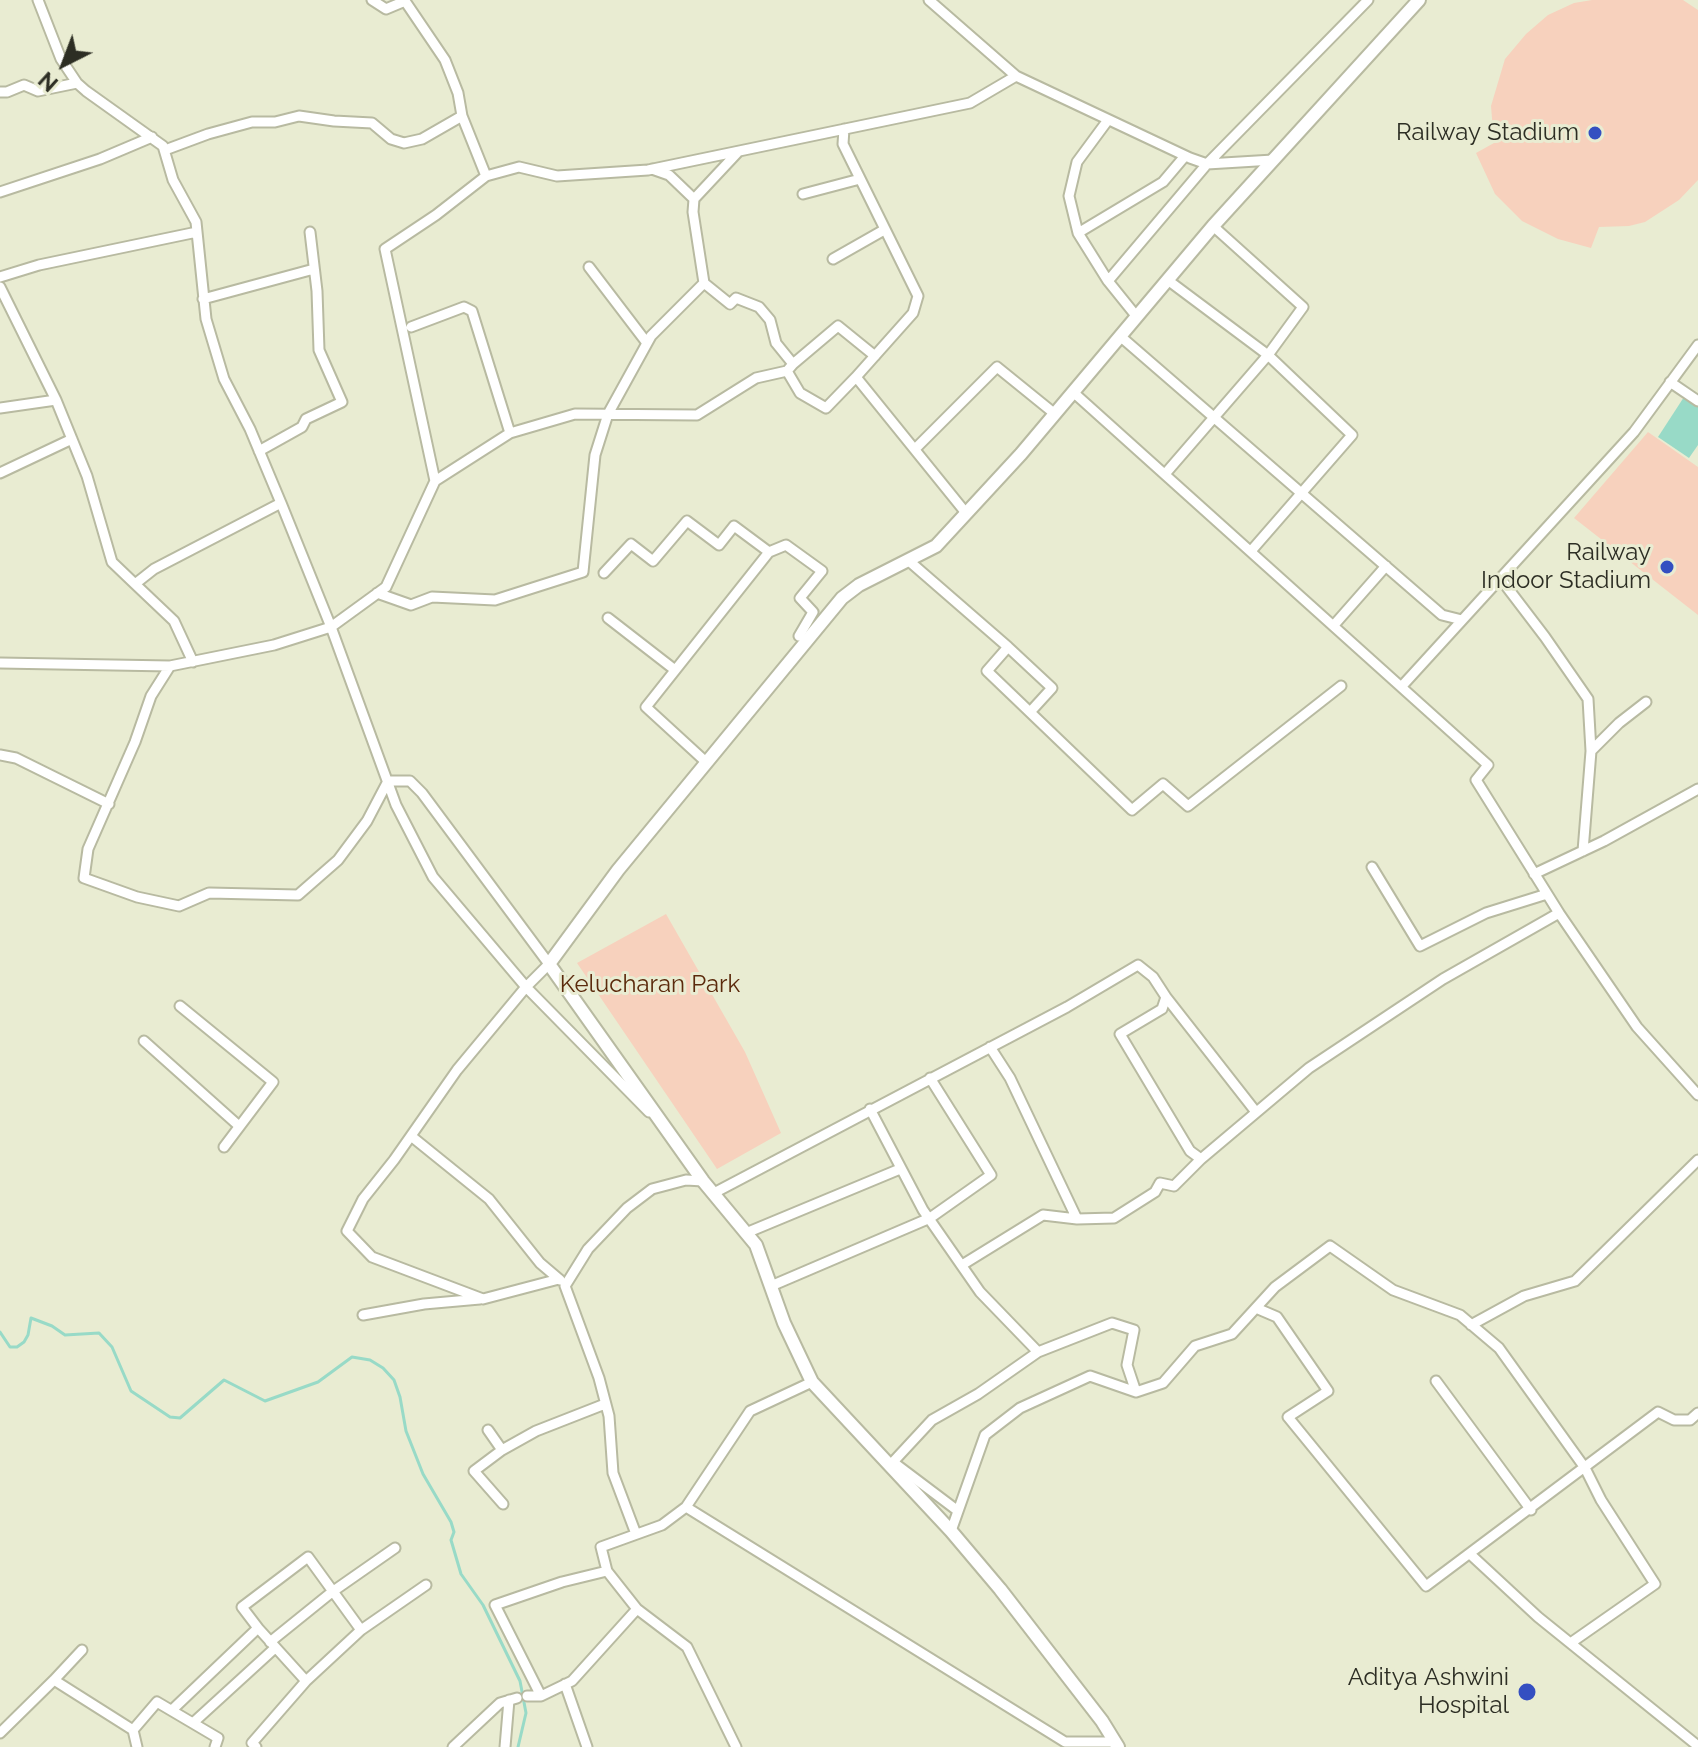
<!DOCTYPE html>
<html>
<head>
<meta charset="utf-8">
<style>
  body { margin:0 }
  #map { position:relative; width:1698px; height:1747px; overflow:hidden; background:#e9ecd2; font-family:Raleway,sans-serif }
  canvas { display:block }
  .north { position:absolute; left:24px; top:24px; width:80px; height:80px; -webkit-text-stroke:6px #e9ecd2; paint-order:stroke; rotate:222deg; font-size:22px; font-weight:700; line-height:32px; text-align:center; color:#2d2e24 }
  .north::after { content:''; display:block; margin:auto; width:28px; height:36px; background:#2d2e24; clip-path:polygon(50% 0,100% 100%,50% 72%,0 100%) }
</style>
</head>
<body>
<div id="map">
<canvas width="1698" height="1747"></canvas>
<div class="north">N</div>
</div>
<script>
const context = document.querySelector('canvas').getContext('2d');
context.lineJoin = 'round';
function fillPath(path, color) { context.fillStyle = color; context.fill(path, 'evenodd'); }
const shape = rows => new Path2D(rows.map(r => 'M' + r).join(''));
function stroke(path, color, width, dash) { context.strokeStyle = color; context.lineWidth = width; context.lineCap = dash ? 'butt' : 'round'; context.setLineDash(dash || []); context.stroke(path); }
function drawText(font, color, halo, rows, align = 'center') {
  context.font = font + ' Raleway,sans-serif'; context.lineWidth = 6; context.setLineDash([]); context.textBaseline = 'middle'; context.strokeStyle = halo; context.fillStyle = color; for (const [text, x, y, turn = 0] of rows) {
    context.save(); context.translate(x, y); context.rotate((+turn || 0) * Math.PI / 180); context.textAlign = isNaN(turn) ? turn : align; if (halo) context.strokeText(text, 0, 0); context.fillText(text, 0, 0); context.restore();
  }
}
const green = shape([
  [1592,0,1683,0,1698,10,1698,180,1679,200,1645,222,1629,226,1599,227,1591,248,1558,239,1522,221,1495,194,1476,153,1494,143,1491,106,1505,59,1526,34,1548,15,1574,3],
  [1648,432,1698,467,1698,615,1574,518],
  [666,914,745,1052,781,1133,717,1169,577,963]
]);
const water = shape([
  [1684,397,1698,407,1698,445,1689,458,1658,437]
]);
const stream = shape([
  [0,1332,10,1347,17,1347,24,1342,28,1335,31,1318,52,1326,65,1335,99,1333,112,1347,131,1391,170,1417,180,1418,224,1380,265,1401,318,1382,352,1357,370,1360,383,1368,394,1380,400,1397,406,1431,423,1474,451,1522,454,1532,451,1540,461,1574,483,1605,520,1681,526,1713,518,1747]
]);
const street = shape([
  [38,0,61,59,77,83,86,91,163,146,173,180,196,222,206,319,224,379,250,429,281,503],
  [929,0,1016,76],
  [0,92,7,92,24,85,38,91,77,83],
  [462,116,486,176],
  [1108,120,1077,162,1069,196,1078,233,1108,281],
  [844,129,843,144,918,296,913,313,856,377,966,513],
  [165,150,208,134,252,122,275,122,299,116,334,121,372,123,391,139,404,143,422,139,462,116,458,93,445,60,405,1,386,9,372,0],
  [652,169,669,175,694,199],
  [0,192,100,159,152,137],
  [803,194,860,179],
  [1078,233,1163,182,1185,156],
  [833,259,884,230],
  [589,267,647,343],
  [0,277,39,265,197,232],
  [1169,281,1268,355,1352,435,1251,551],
  [704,283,693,212,694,199,738,152],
  [0,287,56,400,87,476,112,562,135,584,154,569,281,503,331,627,396,805,433,877,526,987,649,1112],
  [203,299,314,269],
  [1137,317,1108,281,1207,164,1368,0],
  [411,327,464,307,472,311,510,433],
  [1120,336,1442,615,1462,620],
  [793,364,838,326,875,356],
  [1670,382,1698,401],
  [1073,392,1488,765,1476,780,1559,913],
  [0,408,56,400],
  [915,449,997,367,1055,414],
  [259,451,302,427,306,419,342,402,319,350,317,291,310,232],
  [0,473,72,439],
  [1165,474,1268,355,1303,307,1213,226],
  [435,481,510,433,575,414,697,415,756,378,787,371,800,393,826,408,856,377],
  [909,561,1008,647,987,671,1132,810,1163,784,1188,806,1341,686],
  [604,573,631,544,653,561,687,521,719,545,734,526,769,552],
  [1500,578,1545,637,1588,699,1591,751],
  [135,584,174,621,193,662],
  [377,593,411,605,432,597,495,600,583,572,595,455,608,414,651,336,704,283,730,304,736,298,759,307,770,320,776,343,793,364,787,371],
  [608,618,675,670],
  [1334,625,1386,566],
  [1008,647,1052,688,1031,711],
  [0,663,170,666,274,645,331,627,386,587,435,481,385,249,436,215,486,176,519,167,557,176,648,170,970,103,1016,76,1190,158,1207,164,1273,160],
  [170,666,151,696,135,742,88,849,84,878,137,897,179,906,209,893,298,895,338,860,367,821,388,781],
  [1402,686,1634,432,1698,345],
  [0,755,16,758,109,804],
  [706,762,646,707,769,552,786,545,822,571,800,598,813,612,799,636],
  [388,781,410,781,422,793,549,964,526,987,457,1070,394,1160,363,1199,347,1231,372,1257,483,1299,559,1279],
  [1583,851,1591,751,1619,723,1646,702],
  [1372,867,1420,946,1486,913,1547,894],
  [1534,874,1604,841,1698,789],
  [1166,997,1256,1112],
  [180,1006,273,1082,224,1147],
  [144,1041,239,1126],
  [990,1047,1010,1078,1077,1219],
  [870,1109,923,1210,980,1292,1038,1352],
  [411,1136,489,1199,540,1263,560,1280],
  [714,1193,1067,1007,1138,965,1153,977,1166,997,1162,1009,1120,1034,1190,1151,1201,1159,1309,1068,1443,979,1559,913,1637,1027,1698,1095],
  [746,1233,900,1169],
  [962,1265,1043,1215,1077,1219,1114,1218,1155,1192,1160,1183,1174,1186,1201,1159],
  [771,1286,930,1218,991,1175,930,1078],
  [1256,1308,1277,1317,1328,1391,1288,1417,1426,1586,1658,1412,1674,1420,1690,1420,1698,1413],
  [363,1315,424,1304,480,1299],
  [1471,1325,1524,1296,1575,1281,1698,1160],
  [1436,1381,1531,1510],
  [488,1430,502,1450,536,1431,605,1404],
  [502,1450,474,1471,503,1504],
  [686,1507,1065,1742,1114,1742],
  [958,1511,893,1462,932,1420,978,1394,1038,1352,1112,1323,1134,1330,1127,1365,1136,1392],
  [951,1531,985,1435,1020,1408,1090,1376,1136,1392,1163,1383,1195,1346,1232,1334,1275,1287,1330,1246,1393,1290,1460,1315,1499,1348,1585,1468,1601,1500,1655,1584,1572,1642],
  [636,1534,613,1473,609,1416,599,1378,565,1286,588,1249,627,1208,652,1189,686,1180,703,1181],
  [1470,1554,1538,1617,1698,1746],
  [637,1609,687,1647,736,1747],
  [258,1628,242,1607,308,1557,361,1630],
  [270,1642,332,1592,395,1548],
  [54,1680,82,1650],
  [306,1681,361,1630,426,1585],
  [565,1684,587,1747],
  [527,1696,541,1696,572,1681,637,1609,607,1571,601,1547,662,1525,686,1507,750,1411,812,1382],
  [541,1696,495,1605,562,1582,607,1571],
  [172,1710,258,1628,306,1681,252,1743,256,1747],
  [194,1722,275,1648],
  [133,1730,157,1702,218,1738,215,1747],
  [0,1733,54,1680,133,1730,137,1747],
  [453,1747,500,1703,517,1698],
  [505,1747,509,1700]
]);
const secondary = shape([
  [1118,1747,1102,1721,1000,1589,951,1531,812,1382,784,1323,756,1245,703,1181,549,964,618,870,842,598,859,585,936,546,1021,454,1213,226,1419,0]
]);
const markers = [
  [1595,133,8,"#344fc1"],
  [1667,567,8,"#344fc1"],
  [1527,1692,10,"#344fc1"]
];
const poiNames = [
  ["Railway Stadium",1579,133],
  ["Railway",1651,553],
  ["Indoor Stadium",1651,581],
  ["Aditya Ashwini",1509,1678],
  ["Hospital",1509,1706]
];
const parkNames = [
  ["Kelucharan Park",650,985]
];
fillPath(green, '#f7d1bd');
fillPath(water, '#98dac7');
stroke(stream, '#98dac7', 3);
stroke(street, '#b8baa1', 13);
stroke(secondary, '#b8baa1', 16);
stroke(street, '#fff', 9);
stroke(secondary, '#fff', 12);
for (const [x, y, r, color] of markers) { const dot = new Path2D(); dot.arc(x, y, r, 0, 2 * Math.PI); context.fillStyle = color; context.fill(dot); stroke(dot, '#e9ecd2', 3); }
drawText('24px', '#2d2e24', '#e9ecd2', poiNames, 'right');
drawText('24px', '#5b2a0c', '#e9ecd2', parkNames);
</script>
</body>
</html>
